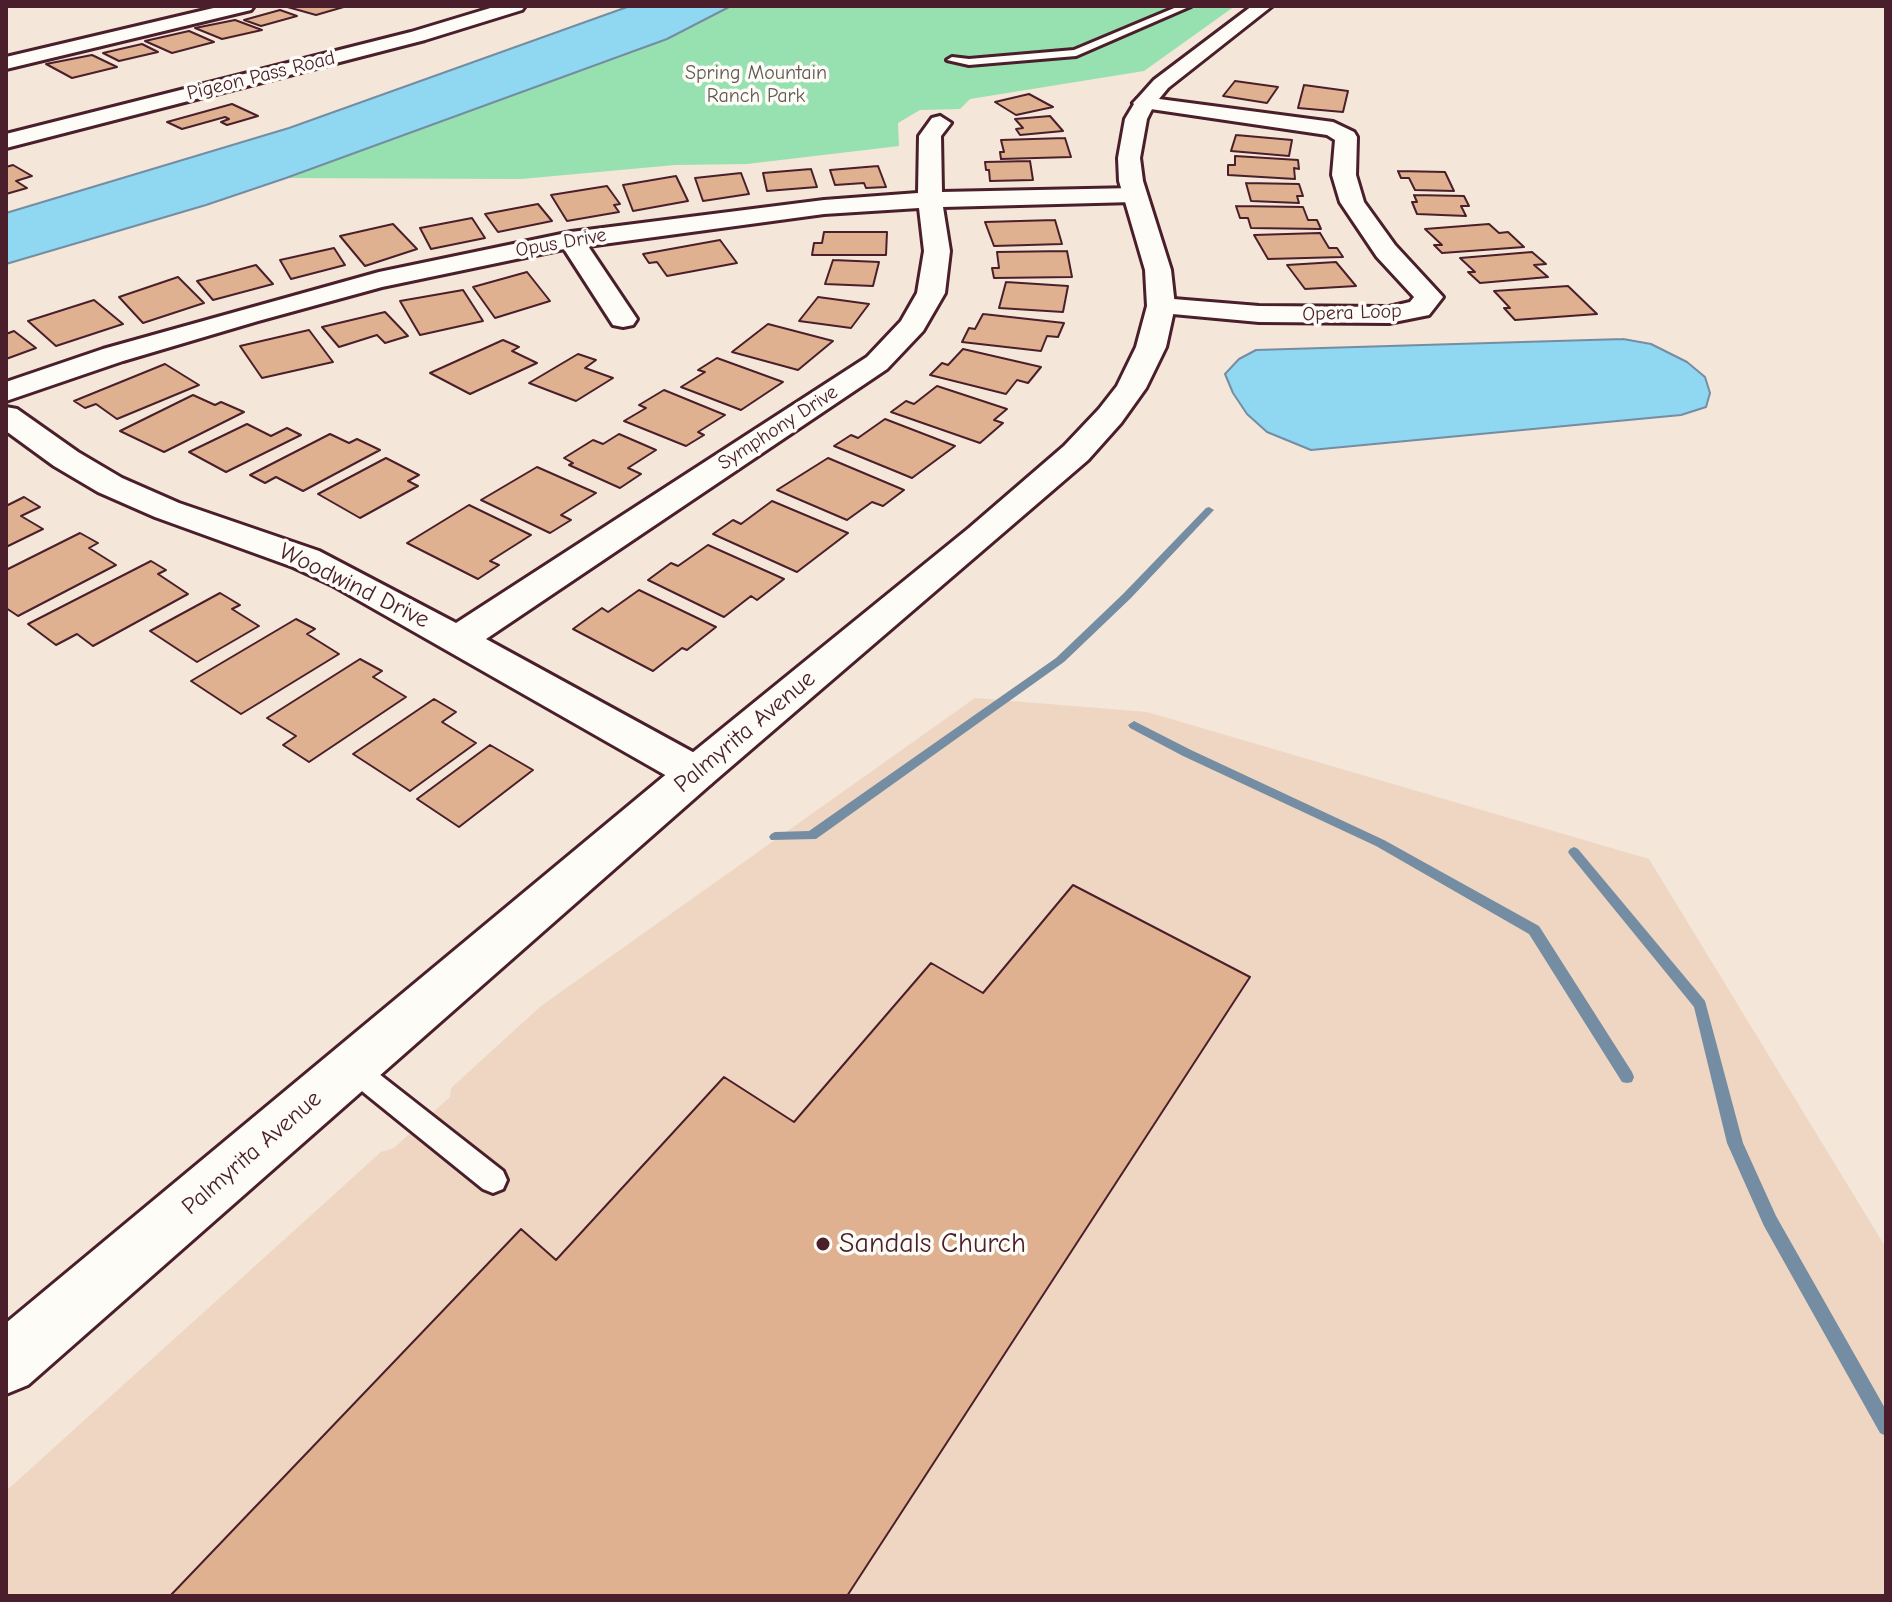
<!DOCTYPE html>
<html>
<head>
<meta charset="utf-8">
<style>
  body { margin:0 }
  #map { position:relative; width:1892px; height:1602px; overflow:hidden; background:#f4e6d8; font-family:"Comic Neue",sans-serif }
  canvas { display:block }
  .frame { position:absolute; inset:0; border:8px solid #4a1f2b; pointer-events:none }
</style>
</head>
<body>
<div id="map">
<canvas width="1892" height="1602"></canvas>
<div class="frame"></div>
</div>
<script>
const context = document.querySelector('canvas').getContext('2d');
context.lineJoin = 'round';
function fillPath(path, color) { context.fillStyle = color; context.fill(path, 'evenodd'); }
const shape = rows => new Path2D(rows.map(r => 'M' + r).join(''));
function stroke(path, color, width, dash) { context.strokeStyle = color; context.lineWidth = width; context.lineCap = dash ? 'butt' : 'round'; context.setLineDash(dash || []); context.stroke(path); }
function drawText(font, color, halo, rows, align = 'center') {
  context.font = font + ' "Comic Neue",sans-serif'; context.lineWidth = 7; context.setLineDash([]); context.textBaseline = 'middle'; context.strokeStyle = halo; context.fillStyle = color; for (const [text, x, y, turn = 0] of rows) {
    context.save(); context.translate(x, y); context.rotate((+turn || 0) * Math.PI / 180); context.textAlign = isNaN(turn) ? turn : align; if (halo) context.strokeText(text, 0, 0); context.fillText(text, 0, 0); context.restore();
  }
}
const built = shape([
  [975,698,1147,712,1649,859,1886,1248,1886,1596,6,1596,6,1491,381,1152,394,1148,450,1097,451,1088,541,1006]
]);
const green = shape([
  [731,6,1235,6,1144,71,970,99,960,109,920,110,898,123,899,146,747,164,675,165,521,179,286,178,667,39]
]);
const water = shape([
  [630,6,731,6,667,39,286,178,206,205,6,264,6,213,289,128,630,6],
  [1623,339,1651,344,1687,362,1705,377,1710,393,1706,407,1681,415,1311,450,1267,432,1247,414,1233,393,1225,374,1239,359,1256,350,1623,339]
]);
const stream = shape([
  [1209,507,1214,510,1212,512,1131,598,1064,662,816,839,771,840,769,837,771,834,775,832,809,831,1056,658,1123,594,1206,508,1209,507],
  [1134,721,1191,750,1384,840,1539,926,1632,1072,1634,1077,1632,1082,1627,1083,1622,1082,1529,934,1376,846,1183,756,1130,728,1128,725,1134,721],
  [1574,847,1578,849,1705,1001,1743,1143,1776,1216,1886,1410,1886,1436,1880,1433,1764,1226,1727,1143,1694,1007,1570,855,1568,852,1570,849,1574,847]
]);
const building = shape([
  [284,6,347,6,316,15,284,6],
  [280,10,297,16,261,26,244,20,280,10],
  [235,20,262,30,222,39,195,28,235,20],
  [189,31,214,42,172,53,145,41,189,31],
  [142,44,158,52,119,61,103,53,142,44],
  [92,55,117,67,72,78,46,64,92,55],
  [1235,81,1278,87,1267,103,1223,96,1235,81],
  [1304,85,1348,91,1343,112,1298,108,1304,85],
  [1029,94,1053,107,1016,115,995,102,1029,94],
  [232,104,258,116,227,125,221,122,229,119,225,117,182,129,167,122,232,104],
  [1050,116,1063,131,1020,135,1016,129,1023,128,1015,119,1050,116],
  [1236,135,1292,140,1289,156,1231,151,1236,135],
  [1065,138,1071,157,1001,159,1000,152,1004,152,1001,140,1065,138],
  [1235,156,1298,160,1299,169,1294,168,1295,179,1228,175,1228,165,1235,165,1235,156],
  [1030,161,1033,180,990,181,989,170,986,170,985,162,1030,161],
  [13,165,32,176,16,181,27,188,6,194,6,167,13,165],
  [878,166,886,187,866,188,864,183,835,185,830,170,878,166],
  [811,169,817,187,767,191,763,173,811,169],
  [1398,171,1445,172,1454,191,1415,190,1409,178,1401,178,1398,171],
  [741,173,749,194,703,201,695,178,741,173],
  [676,176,688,201,633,211,623,185,676,176],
  [1246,183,1299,184,1303,196,1297,196,1299,203,1251,201,1246,183],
  [607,186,620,204,614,205,619,212,567,221,551,195,607,186],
  [1414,195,1464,196,1469,206,1461,206,1466,216,1417,214,1412,202,1417,202,1414,195],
  [538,204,552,221,498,232,485,214,538,204],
  [1236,206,1303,207,1308,220,1317,220,1321,229,1251,228,1248,218,1240,218,1236,206],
  [472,218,485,238,431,249,420,228,472,218],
  [1055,220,1062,244,994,246,985,222,1055,220],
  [393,224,417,249,365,266,340,236,393,224],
  [1489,224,1499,233,1508,232,1524,247,1442,253,1434,245,1442,245,1425,229,1489,224],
  [824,232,887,232,886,255,812,255,814,243,822,243,824,232],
  [1320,233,1329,248,1337,248,1343,257,1268,259,1254,235,1320,233],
  [720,240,737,263,667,276,657,262,649,263,643,254,720,240],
  [334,248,345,265,291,279,280,260,334,248],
  [1067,251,1072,277,994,278,992,268,999,268,997,252,1067,251],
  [1532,252,1546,264,1534,265,1548,277,1480,283,1468,272,1475,272,1460,258,1532,252],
  [833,260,879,262,873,286,825,284,833,260],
  [1336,262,1356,286,1305,289,1287,265,1336,262],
  [256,265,273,284,213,300,197,281,256,265],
  [527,272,550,301,495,318,473,287,527,272],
  [178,277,204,303,143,323,119,297,178,277],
  [1006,282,1068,286,1063,312,999,308,1006,282],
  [1568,286,1597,314,1515,320,1504,308,1510,308,1494,291,1568,286],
  [463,290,483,321,420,335,400,301,463,290],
  [818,297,869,304,851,328,799,321,818,297],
  [94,300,123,324,56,346,28,321,94,300],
  [385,312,408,336,385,343,377,335,339,347,322,327,385,312],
  [983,314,1064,323,1058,337,1047,336,1041,351,962,342,969,328,975,329,983,314],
  [768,324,833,341,798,370,732,352,768,324],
  [309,330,333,362,262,378,240,346,309,330],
  [14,331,36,348,6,359,6,334,14,331],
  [503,340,519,347,512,351,537,363,470,394,430,373,503,340],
  [963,349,1041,367,1028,383,1017,380,1006,394,930,375,942,363,948,365,963,349],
  [578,354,596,360,585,368,613,378,576,401,529,383,578,354],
  [717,358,783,382,741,410,681,387,705,372,698,370,717,358],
  [165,364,199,385,117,419,96,404,85,408,74,401,165,364],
  [937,386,1007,409,994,420,1003,423,980,443,891,412,906,401,914,404,937,386],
  [664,390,725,415,698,432,704,435,686,446,624,421,646,408,639,405,664,390],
  [193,395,215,405,221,402,244,412,164,452,120,431,193,395],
  [885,419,955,446,912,478,834,446,851,435,858,438,885,419],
  [247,424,271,436,287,428,301,435,226,472,189,452,247,424],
  [330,434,349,443,357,439,380,450,303,491,276,477,265,483,250,475,330,434],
  [619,434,656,450,628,468,641,474,620,488,569,465,573,463,564,458,593,440,603,444,619,434],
  [386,458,419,475,408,481,418,486,360,518,318,494,386,458],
  [828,458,904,490,883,506,872,502,847,520,777,490,828,458],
  [537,467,596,493,561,515,571,520,550,533,481,500,537,467],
  [24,497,40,507,21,516,43,529,6,547,6,506,24,497],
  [772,501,848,533,797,572,713,534,733,520,741,524,772,501],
  [469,505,531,535,490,561,499,565,478,579,407,543,469,505],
  [80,533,98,543,89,548,116,565,18,616,6,608,6,570,80,533],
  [708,545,784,579,757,600,751,596,724,617,648,580,671,563,678,566,708,545],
  [151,561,166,570,158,574,188,594,93,646,77,634,56,645,28,624,151,561],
  [639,590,716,627,687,650,682,648,653,671,573,629,602,608,608,612,639,590],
  [220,593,240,605,232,609,259,626,197,662,150,631,220,593],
  [296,619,315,629,307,634,339,654,241,714,191,681,296,619],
  [360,659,382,671,373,677,406,697,309,762,283,745,296,736,267,718,360,659],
  [434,699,456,712,442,722,476,743,410,791,353,754,434,699],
  [490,745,533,770,459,827,417,799,490,745],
  [1073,885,1250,977,847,1596,170,1596,521,1229,556,1260,724,1077,794,1122,931,963,983,993,1073,885]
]);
const lane = shape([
  [1179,6,1191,6,1076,56,969,65,947,60,952,57,969,59,1074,50,1179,6],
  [351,1055,360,1059,503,1171,507,1180,503,1189,493,1193,483,1189,342,1075,338,1067,342,1059,351,1055]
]);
const street = shape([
  [222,6,254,6,251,10,6,69,6,57,222,6],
  [1144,97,1333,122,1354,132,1357,137,1356,175,1364,202,1395,245,1443,297,1429,315,1389,323,1259,322,1151,312,1147,306,1151,300,1161,298,1259,306,1389,307,1410,302,1414,297,1377,257,1340,202,1332,175,1335,140,1327,135,1137,107,1133,103,1137,99,1144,97],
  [940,116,951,123,941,136,942,192,1134,188,1143,190,1146,195,1143,200,1134,202,943,207,950,251,945,293,923,331,887,369,486,639,711,762,718,773,711,784,696,788,681,784,332,585,293,567,155,517,98,492,54,466,6,431,6,407,17,409,78,452,122,478,179,503,319,551,456,623,867,357,901,321,917,293,924,251,919,208,824,214,588,246,637,319,633,325,623,327,613,325,564,249,382,287,258,321,123,361,6,401,6,382,103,349,379,272,571,232,824,200,918,193,919,136,932,118,940,116]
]);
const secondary = shape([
  [497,6,525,6,522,10,425,40,6,148,6,134,411,32,497,6],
  [1252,6,1272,6,1168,88,1154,105,1147,119,1140,158,1143,181,1171,270,1175,306,1166,347,1146,388,1121,423,1088,460,711,784,28,1385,6,1394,6,1323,681,762,969,528,1064,446,1099,409,1117,386,1136,347,1147,306,1145,270,1119,181,1118,158,1125,119,1137,99,1154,80,1252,6]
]);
const markers = [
  [823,1244,8,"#4a1f2b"]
];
const farParknames = [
  ["Spring Mountain",756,73],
  ["Ranch Park",756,96]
];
const farStreetnames = [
  ["Pigeon Pass Road",261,76,-14],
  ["Opus Drive",561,243,-10],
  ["Opera Loop",1352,313,-2],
  ["Symphony Drive",778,428,-33]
];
const streetNames = [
  ["Woodwind Drive",354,586,26],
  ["Palmyrita Avenue",745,732,-40],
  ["Palmyrita Avenue",252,1153,-41]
];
const nearPoinames = [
  ["Sandals Church",839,1244]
];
fillPath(built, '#eed6c3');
fillPath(green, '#97e0af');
fillPath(water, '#90d7f2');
stroke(water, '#748da2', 2);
fillPath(stream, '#748da2');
fillPath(building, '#e0b191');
stroke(building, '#4a1f2b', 2);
stroke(lane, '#4a1f2b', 6);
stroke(street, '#4a1f2b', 6);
stroke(secondary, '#4a1f2b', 6);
fillPath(lane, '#fdfcf7');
fillPath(street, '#fdfcf7');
fillPath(secondary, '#fdfcf7');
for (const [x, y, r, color] of markers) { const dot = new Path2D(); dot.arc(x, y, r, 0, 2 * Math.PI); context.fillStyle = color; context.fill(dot); stroke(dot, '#fdfcf7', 3); }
drawText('20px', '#615953', '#fdfcf7', farParknames);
drawText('20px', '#4a1f2b', '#fdfcf7', farStreetnames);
drawText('24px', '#4a1f2b', '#fdfcf7', streetNames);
drawText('28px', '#4a1f2b', '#fdfcf7', nearPoinames, 'left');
</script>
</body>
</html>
